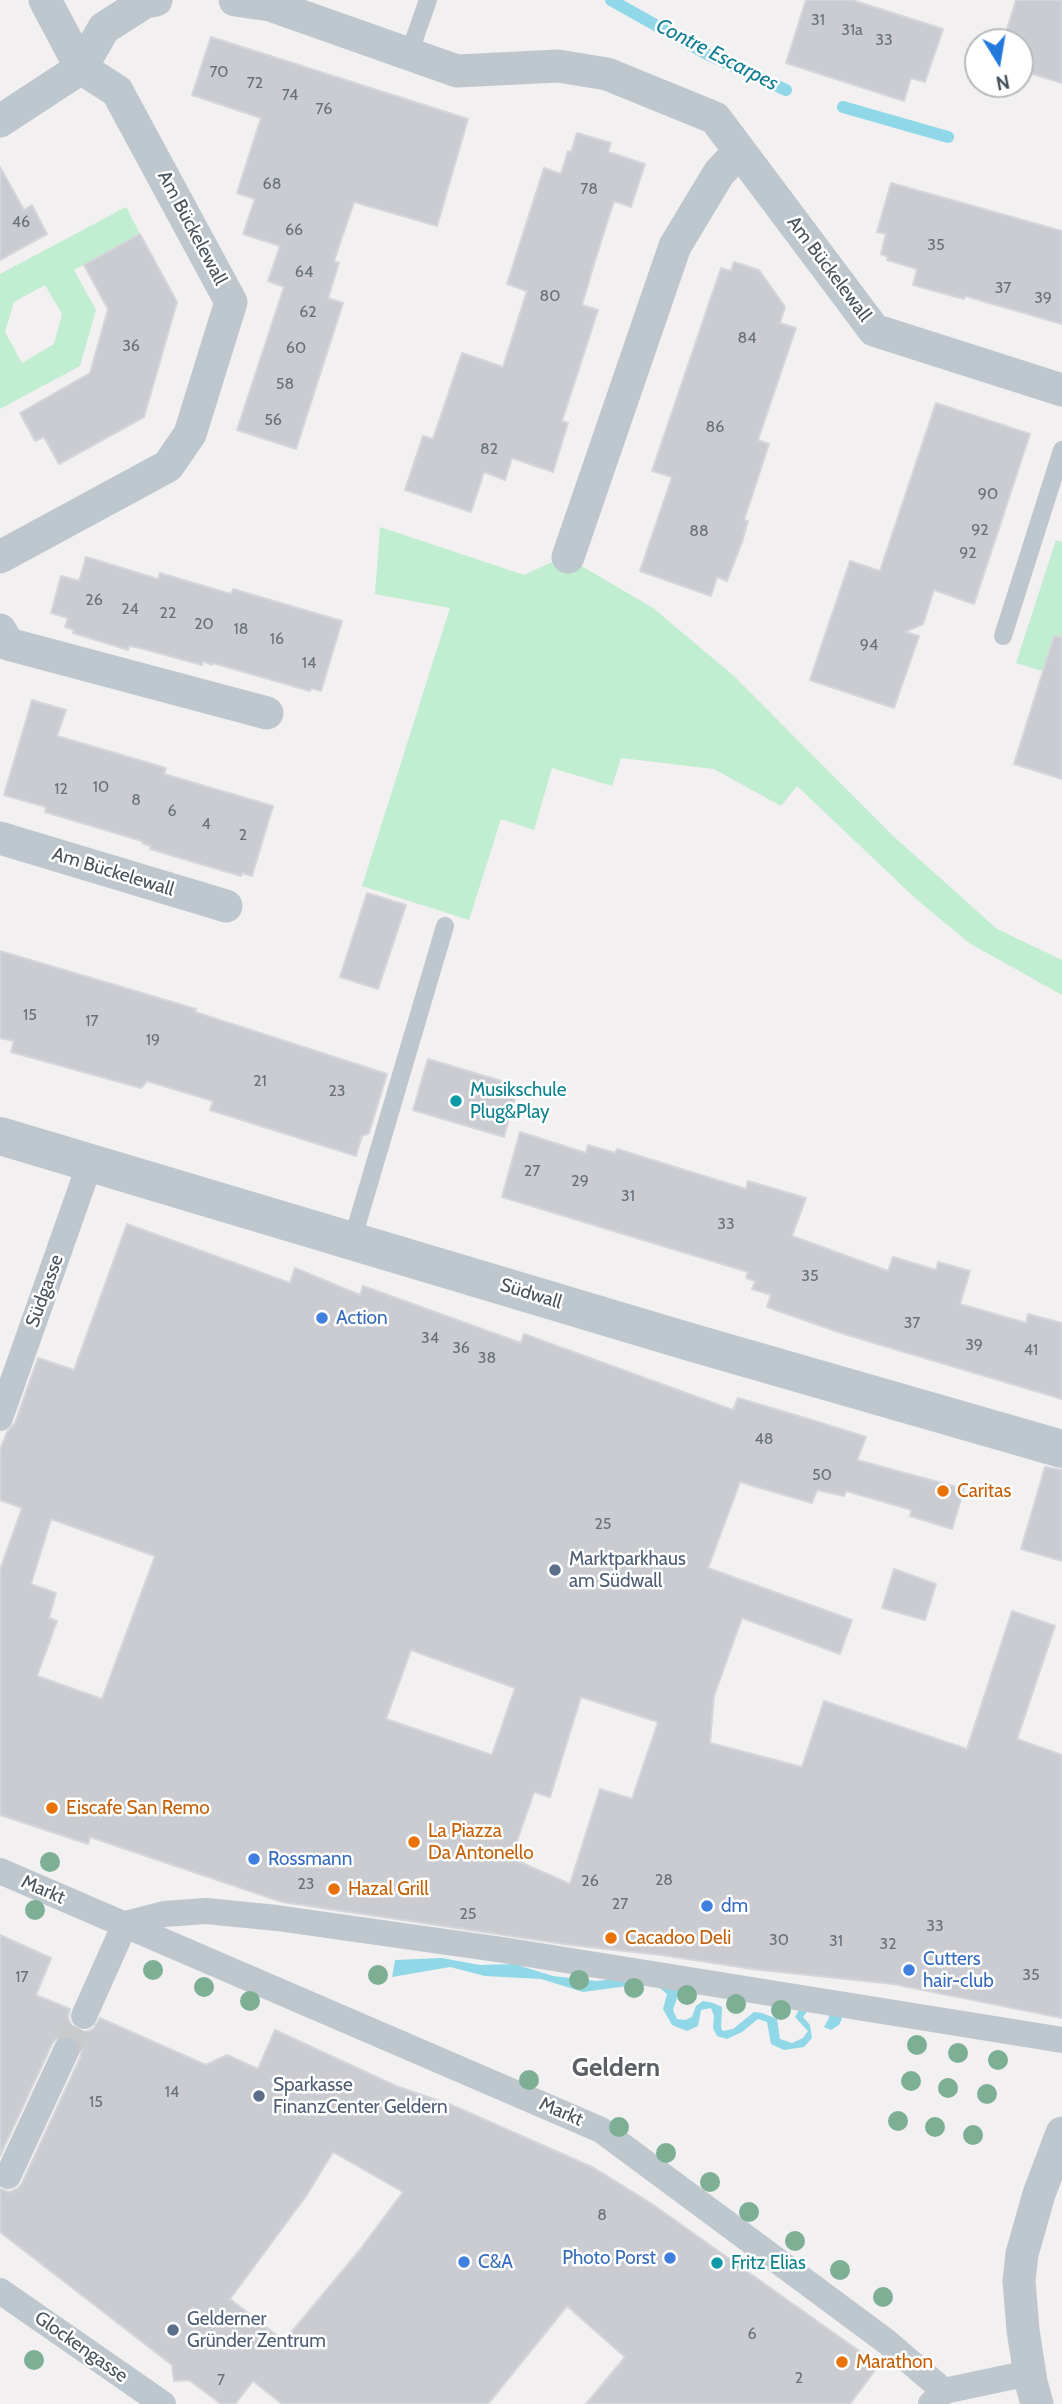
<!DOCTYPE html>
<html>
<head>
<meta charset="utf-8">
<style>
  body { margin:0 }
  #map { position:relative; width:1062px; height:2404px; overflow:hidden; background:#f2f0f0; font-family:Cabin,sans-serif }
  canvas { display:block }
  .north { position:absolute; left:964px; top:28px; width:70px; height:70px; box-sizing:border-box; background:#fff; border:2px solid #b6babe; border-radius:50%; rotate:169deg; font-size:19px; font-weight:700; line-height:28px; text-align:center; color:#48535c }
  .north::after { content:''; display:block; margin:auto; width:24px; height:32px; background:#2379d9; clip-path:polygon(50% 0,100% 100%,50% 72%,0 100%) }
</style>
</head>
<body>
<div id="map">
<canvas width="1062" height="2404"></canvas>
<div class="north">N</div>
</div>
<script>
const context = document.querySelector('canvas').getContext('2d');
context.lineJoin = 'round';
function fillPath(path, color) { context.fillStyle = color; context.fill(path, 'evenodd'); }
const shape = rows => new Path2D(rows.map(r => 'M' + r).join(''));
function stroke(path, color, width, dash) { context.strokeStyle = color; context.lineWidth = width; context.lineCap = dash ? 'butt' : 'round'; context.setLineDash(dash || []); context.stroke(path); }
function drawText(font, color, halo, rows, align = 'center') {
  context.font = font + ' Cabin,sans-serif'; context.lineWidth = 5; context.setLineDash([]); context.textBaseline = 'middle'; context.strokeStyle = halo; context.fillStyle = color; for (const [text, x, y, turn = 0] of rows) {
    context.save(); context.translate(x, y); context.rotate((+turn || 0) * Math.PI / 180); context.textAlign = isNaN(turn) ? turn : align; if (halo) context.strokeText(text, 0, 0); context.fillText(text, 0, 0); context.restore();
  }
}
const green = shape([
  [126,207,140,234,74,270,96,310,80,366,0,409,0,274],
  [45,285,62,314,54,344,22,363,5,332,14,302],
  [380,527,524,575,556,560,580,565,653,608,734,676,892,835,997,929,1062,960,1062,995,969,943,915,898,797,786,781,806,714,769,621,758,612,786,552,768,534,830,501,819,469,920,362,886,450,608,375,594],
  [1056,540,1062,542,1062,677,1016,663]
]);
const water = shape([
  [442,1958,480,1965,514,1964,553,1976,596,1981,635,1977,680,1989,673,2010,677,2019,685,2020,692,2017,696,2006,703,2001,713,2003,722,2007,721,2028,723,2031,733,2029,754,2012,762,2013,777,2019,780,2039,792,2043,803,2038,808,2031,795,2017,800,2008,834,2005,842,2018,839,2025,831,2030,824,2027,829,2018,829,2009,809,2009,803,2017,810,2025,812,2038,804,2047,784,2050,771,2044,767,2022,758,2019,742,2032,727,2039,717,2036,713,2028,714,2016,711,2008,701,2010,698,2026,687,2031,672,2025,663,2009,667,1994,656,1985,635,1985,583,1992,541,1979,485,1976,450,1967,392,1977,395,1960]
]);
const stream = shape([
  [611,0,707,54,786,90],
  [843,107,948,137]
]);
const building = shape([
  [806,0,852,0,943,29,925,82,911,78,904,101,786,63,806,0],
  [1016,0,1062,0,1062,83,1020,70,1020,42,1003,42,1016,0],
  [211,37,468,119,437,226,354,202,334,261,339,263,328,298,343,303,296,449,237,430,284,287,268,281,280,246,243,234,255,199,237,193,261,118,192,95,211,37],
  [577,133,611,143,608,152,645,164,631,207,614,201,594,264,582,305,598,310,562,421,568,423,553,472,512,458,505,480,484,472,471,512,405,490,423,436,433,439,462,353,503,367,527,291,507,284,544,168,561,174,568,151,571,152,577,133],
  [0,167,24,210,32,205,47,234,0,260,0,167],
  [891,183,1062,231,1062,324,965,296,964,299,913,285,917,269,887,260,888,257,881,254,886,234,877,232,891,183],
  [140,234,177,302,144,417,59,464,44,437,35,441,20,413,90,373,108,309,84,265,140,234],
  [734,262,759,270,785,307,780,323,796,328,758,440,769,444,744,520,748,521,742,542,727,581,717,577,711,596,640,571,672,477,652,471,721,268,731,271,734,262],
  [936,403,1030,434,974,604,934,590,923,624,905,632,919,636,894,708,810,680,850,561,880,571,936,403],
  [86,557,158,579,160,573,231,594,233,589,342,621,321,691,311,688,310,691,213,663,212,665,203,661,202,665,140,648,129,646,128,650,73,633,74,630,65,627,68,618,51,613,61,576,79,581,86,557],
  [1054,636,1062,637,1062,779,1014,764,1054,636],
  [32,700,66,710,57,736,166,768,164,774,273,806,252,876,242,873,241,876,150,849,151,846,142,843,142,841,45,812,46,807,4,795,32,700],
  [367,893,406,905,378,989,340,977,367,893],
  [0,951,196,1009,195,1012,387,1074,369,1133,362,1136,356,1156,210,1110,213,1101,147,1081,141,1088,11,1052,14,1041,0,1038,0,951],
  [428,1059,518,1086,504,1137,413,1110,428,1059],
  [520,1132,586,1153,588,1145,615,1153,617,1149,746,1189,748,1181,806,1198,792,1236,888,1271,893,1257,936,1270,938,1262,970,1271,960,1304,1026,1323,1028,1314,1062,1323,1062,1399,844,1334,767,1307,771,1295,752,1289,755,1281,746,1278,748,1272,502,1197,520,1132],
  [127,1224,290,1283,295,1268,360,1295,363,1286,521,1343,524,1334,733,1410,738,1398,812,1420,866,1437,857,1460,964,1489,952,1529,910,1516,912,1510,846,1491,844,1496,817,1490,812,1503,740,1482,708,1568,852,1620,840,1654,742,1618,714,1696,710,1743,802,1767,824,1701,967,1749,1012,1611,1055,1626,1017,1739,1062,1755,1062,2018,893,1984,752,1969,661,1955,571,1945,282,1902,90,1837,88,1844,0,1815,0,1570,22,1508,0,1500,0,1450,7,1432,15,1423,38,1358,74,1370,127,1224],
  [51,1519,155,1556,102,1699,37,1676,57,1621,49,1618,56,1593,31,1584,51,1519],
  [411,1650,515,1688,492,1755,386,1719,411,1650],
  [581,1697,658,1722,632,1799,600,1789,570,1884,511,1858,534,1792,550,1797,581,1697],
  [1045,1467,1062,1470,1062,1561,1021,1549,1045,1467],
  [894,1569,936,1584,925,1620,882,1608,894,1569],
  [0,1935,51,1958,36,1995,70,2009,68,2017,71,2025,78,2031,86,2032,93,2029,100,2018,206,2065,227,2055,258,2069,275,2030,396,2086,454,2106,594,2168,652,2204,879,2365,850,2404,586,2404,625,2357,567,2306,488,2404,282,2404,253,2381,235,2404,221,2404,189,2380,174,2381,172,2365,0,2232,0,2189,10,2192,18,2188,22,2183,80,2058,82,2050,79,2043,72,2037,64,2035,56,2039,52,2044,0,2156,0,1935],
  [333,2152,403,2192,359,2251,284,2341,230,2299,306,2196,333,2152]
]);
const pedestrianTunnel = shape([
  [66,2051,84,2016]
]);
const service = shape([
  [409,54,428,0],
  [1003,636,1062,450],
  [352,1241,445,926]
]);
const pedestrian = shape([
  [0,1418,90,1163],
  [0,1871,601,2130,887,2342,944,2391],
  [84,2016,125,1924,164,1914,206,1911,277,1918,503,1950,1062,2040],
  [8,2176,66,2051],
  [0,2291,163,2404],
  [931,2404,944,2391,1029,2373]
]);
const minor = shape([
  [235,0,270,5,457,71,558,66,607,74,715,118,874,330,1062,390],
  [0,121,81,68,104,28,145,2,156,0],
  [0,557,168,466,190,434,231,302,117,91,81,68,45,0],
  [568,557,675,246,719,173,740,151],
  [0,630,8,644,267,713],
  [0,838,226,906],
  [1037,2404,1031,2382,1023,2330,1019,2281,1022,2254,1039,2194,1062,2133]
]);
const tertiary = shape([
  [0,1136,690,1342,1062,1449]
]);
const trees = [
  [50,1862],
  [35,1910],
  [153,1970],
  [378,1975],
  [579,1980],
  [204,1987],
  [634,1988],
  [687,1995],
  [250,2001],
  [736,2004],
  [781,2010],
  [917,2045],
  [958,2053],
  [998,2060],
  [529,2080],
  [911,2081],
  [948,2088],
  [987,2094],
  [898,2121],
  [619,2127],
  [935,2127],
  [973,2135],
  [666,2153],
  [710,2182],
  [749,2212],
  [795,2241],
  [840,2270],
  [883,2297],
  [34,2360]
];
const markers = [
  [456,1101,7,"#0f9aa8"],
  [322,1318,7,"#3f7fe0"],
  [943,1491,7,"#e8710a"],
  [555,1570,7,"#5c6f8a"],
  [52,1808,7,"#e8710a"],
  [414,1842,7,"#e8710a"],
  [254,1859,7,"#3f7fe0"],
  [334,1889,7,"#e8710a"],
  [707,1906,7,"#3f7fe0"],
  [611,1938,7,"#e8710a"],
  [909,1970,7,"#3f7fe0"],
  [259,2096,7,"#5c6f8a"],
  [670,2258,7,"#3f7fe0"],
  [464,2262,7,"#3f7fe0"],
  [717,2263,7,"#0f9aa8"],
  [173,2330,7,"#5c6f8a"],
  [842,2362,7,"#e8710a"]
];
const numberNames = [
  ["31",818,20],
  ["31a",852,30],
  ["33",884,40],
  ["70",219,72],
  ["72",255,83],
  ["74",290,95],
  ["76",324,109],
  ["68",272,184],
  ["78",589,189],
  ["46",21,222],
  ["66",294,230],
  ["35",936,245],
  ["64",304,272],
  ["37",1003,288],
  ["80",550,296],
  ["39",1043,298],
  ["62",308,312],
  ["84",747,338],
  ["36",131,346],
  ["60",296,348],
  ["58",285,384],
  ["56",273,420],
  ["86",715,427],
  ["82",489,449],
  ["90",988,494],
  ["92",980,530],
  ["88",699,531],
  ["92",968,553],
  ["26",94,600],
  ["24",130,609],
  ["22",168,613],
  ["20",204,624],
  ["18",241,629],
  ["16",277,639],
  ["94",869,645],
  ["14",309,663],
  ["10",101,787],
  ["12",61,789],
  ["8",136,800],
  ["6",172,811],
  ["4",206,824],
  ["2",243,835],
  ["15",30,1015],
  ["17",92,1021],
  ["19",153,1040],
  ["21",260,1081],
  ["23",337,1091],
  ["27",532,1171],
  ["29",580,1181],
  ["31",628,1196],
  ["33",726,1224],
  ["35",810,1276],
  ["37",912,1323],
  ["34",430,1338],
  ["39",974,1345],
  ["36",461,1348],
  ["41",1031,1350],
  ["38",487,1358],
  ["48",764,1439],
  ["50",822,1475],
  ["25",603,1524],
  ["28",664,1880],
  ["26",590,1881],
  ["23",306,1884],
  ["27",620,1904],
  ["25",468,1914],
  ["33",935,1926],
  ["30",779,1940],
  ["31",836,1941],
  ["32",888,1944],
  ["35",1031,1975],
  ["17",22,1977],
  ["14",172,2092],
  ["15",96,2102],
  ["8",602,2215],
  ["6",752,2334],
  ["2",799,2378],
  ["7",221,2380]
];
const streetNames = [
  ["Am Bückelewall",192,228,62],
  ["Am Bückelewall",829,269,53],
  ["Am Bückelewall",113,872,17],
  ["Südgasse",45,1291,-70],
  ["Südwall",531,1294,17],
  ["Markt",43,1890,23],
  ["Markt",561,2112,23],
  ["Glockengasse",81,2347,35]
];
const cultureNames = [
  ["Musikschule",470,1090],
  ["Plug&Play",470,1112],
  ["Fritz Elias",731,2263]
];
const shopNames = [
  ["Action",336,1318],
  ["Rossmann",268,1859],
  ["dm",721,1906],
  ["Cutters",923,1959],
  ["hair-club",923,1981],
  ["Photo Porst",656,2258,"right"],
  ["C&A",478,2262]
];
const foodNames = [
  ["Caritas",957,1491],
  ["Eiscafe San Remo",66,1808],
  ["La Piazza",428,1831],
  ["Da Antonello",428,1853],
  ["Hazal Grill",348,1889],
  ["Cacadoo Deli",625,1938],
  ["Marathon",856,2362]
];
const serviceNames = [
  ["Marktparkhaus",569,1559],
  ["am Südwall",569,1581],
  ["Sparkasse",273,2085],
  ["FinanzCenter Geldern",273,2107],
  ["Gelderner",187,2319],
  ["Gründer Zentrum",187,2341]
];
const waterNames = [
  ["Contre Escarpes",717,55,27]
];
const districtNames = [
  ["Geldern",616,2068]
];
fillPath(green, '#c1edd0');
fillPath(water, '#90d8e7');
stroke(stream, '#90d8e7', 12);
fillPath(building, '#caccd2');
stroke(building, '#d4d6db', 2);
stroke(pedestrianTunnel, '#c8c9cb', 26, [26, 13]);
stroke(service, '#bec7ce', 18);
stroke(pedestrian, '#bec7ce', 26);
stroke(minor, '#bec7ce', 33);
stroke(tertiary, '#bec7ce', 38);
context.fillStyle = '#7caf94';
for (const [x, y] of trees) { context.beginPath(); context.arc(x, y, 10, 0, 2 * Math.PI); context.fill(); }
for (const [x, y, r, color] of markers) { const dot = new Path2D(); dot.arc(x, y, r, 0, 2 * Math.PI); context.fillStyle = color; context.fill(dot); stroke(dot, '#fff', 2.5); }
drawText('16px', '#68717a', null, numberNames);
drawText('19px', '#48535c', '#fff', streetNames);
drawText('19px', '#0d838f', '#fff', cultureNames, 'left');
drawText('19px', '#366cbe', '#fff', shopNames, 'left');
drawText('19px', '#c56008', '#fff', foodNames, 'left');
drawText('19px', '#4e5e75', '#fff', serviceNames, 'left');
drawText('italic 21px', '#147e94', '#fff', waterNames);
drawText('bold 26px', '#5c6064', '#fff', districtNames);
</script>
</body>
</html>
